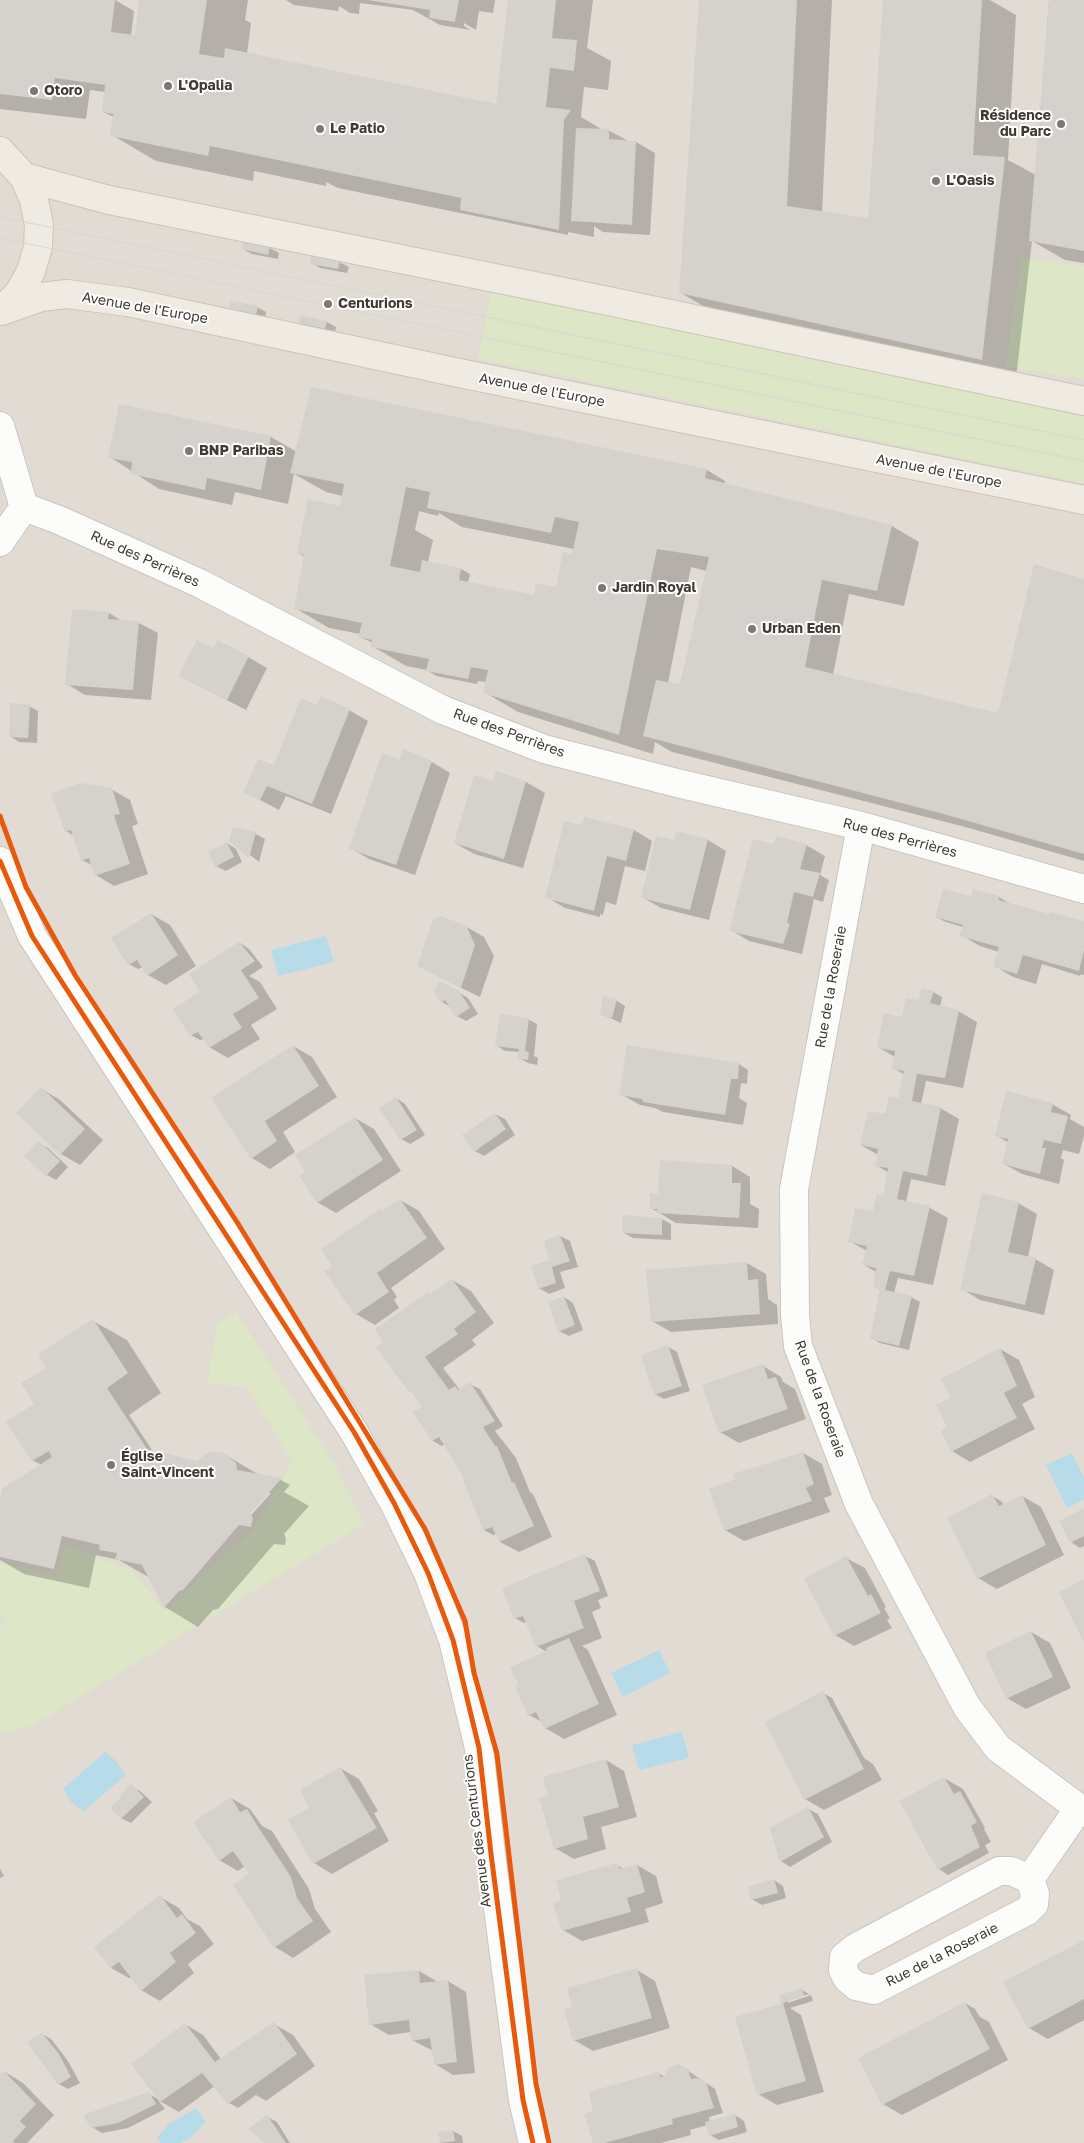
<!DOCTYPE html>
<html>
<head>
<meta charset="utf-8">
<style>
  body { margin:0 }
  canvas { display:block; background:#edeae6 }
</style>
</head>
<body>
<canvas width="1084" height="2143"></canvas>
<script>
const context = document.querySelector('canvas').getContext('2d');
context.lineJoin = 'round';
function fillPath(path, color) { context.fillStyle = color; context.fill(path, 'evenodd'); }
const shape = rows => new Path2D(rows.map(r => 'M' + r).join(''));
function stroke(path, color, width, dash) { context.strokeStyle = color; context.lineWidth = width; context.lineCap = dash ? 'butt' : 'round'; context.setLineDash(dash || []); context.stroke(path); }
function drawText(font, color, halo, rows, align = 'center') {
  context.font = font + ' "Golos Text",sans-serif'; context.lineWidth = 4; context.setLineDash([]); context.textBaseline = 'middle'; context.strokeStyle = halo; context.fillStyle = color; for (const [text, x, y, turn = 0] of rows) {
    context.save(); context.translate(x, y); context.rotate((+turn || 0) * Math.PI / 180); context.textAlign = isNaN(turn) ? turn : align; if (halo) context.strokeText(text, 0, 0); context.fillText(text, 0, 0); context.restore();
  }
}
const residential = shape([
  [0,0,1084,0,1084,2143,0,2143]
]);
const green = shape([
  [1022,257,1084,266,1084,379,1005,367],
  [492,289,1084,412,1084,483,478,359],
  [236,1311,336,1466,364,1524,34,1725,0,1734,0,1627,5,1623,0,1614,0,1562,56,1575,65,1545,132,1570,164,1611,252,1530,292,1462,247,1387,207,1383,217,1324]
]);
const water = shape([
  [326,936,334,962,278,976,271,950],
  [1072,1453,1084,1478,1084,1499,1067,1508,1046,1465],
  [659,1650,670,1673,623,1697,611,1673],
  [682,1732,689,1758,639,1770,632,1745],
  [105,1752,115,1760,126,1775,84,1811,71,1802,63,1789],
  [196,2108,206,2122,190,2138,181,2143,161,2143,157,2138,169,2124]
]);
const shadow = shape([
  [0,0,115,0,134,11,131,36,136,36,141,0,248,0,245,20,251,23,247,54,497,105,509,0,593,0,587,48,611,61,608,90,584,87,581,117,603,130,608,130,628,141,636,142,655,153,650,235,603,232,594,226,594,237,568,232,568,235,338,188,326,182,326,186,254,171,253,181,156,161,112,135,114,117,103,112,105,92,90,90,86,119,0,109],
  [286,0,495,0,493,13,479,11,476,30,464,23,464,26,471,30,440,25,413,10,360,3,359,14,350,13,339,6,338,11,294,5],
  [700,0,832,0,822,213,869,220,885,0,990,0,1016,15,1008,160,1036,175,1049,0,1084,0,1084,263,1065,260,1032,241,1016,378,715,313,681,293],
  [270,248,279,253,278,259,252,254,243,249],
  [339,262,349,267,347,273,320,268,311,263],
  [257,307,266,312,265,319,240,314,230,308],
  [301,316,327,322,336,327,335,333,309,328,300,322],
  [120,405,271,437,297,452,707,470,725,481,725,484,892,526,919,542,904,606,849,594,833,675,999,714,1084,580,1084,861,969,828,672,752,655,742,653,754,518,712,484,692,486,682,478,681,477,684,436,676,427,670,406,666,372,646,373,643,360,637,360,634,329,628,295,608,305,557,298,553,341,508,343,496,326,492,294,474,288,504,235,492,232,505,159,489,110,457],
  [419,511,438,516,439,513,462,527,574,549,573,555,557,588,541,598,468,583,470,574,461,569,428,562,433,540,415,530],
  [691,567,707,571,681,686,668,683],
  [109,613,122,621,139,623,158,633,151,700,85,695,67,684],
  [248,657,267,668,246,710,180,676],
  [29,706,38,711,37,743,19,742,10,736],
  [324,709,349,710,368,721,331,814,286,796,279,810,245,792,275,767],
  [403,751,432,762,450,773,415,875,369,859,350,848,407,763],
  [497,773,526,782,545,793,523,868,474,854,455,843,494,782],
  [111,789,130,800,138,824,132,826,148,874,114,886,96,875,92,865,82,860,74,836,66,831],
  [585,819,634,830,652,841,645,871,625,866,616,905,606,902,603,915,600,914,600,917,565,908,547,897,583,827],
  [234,828,256,834,265,839,259,862,231,840],
  [708,840,726,851,709,920,661,908,642,897,675,841],
  [227,843,236,849,242,862,226,871,216,866],
  [806,845,825,856,820,875,829,880,823,902,814,899,802,954,749,941,731,930,780,847],
  [972,897,999,897,1012,905,1050,916,1084,923,1084,975,1081,974,1080,976,1042,964,1036,984,1013,977,995,966,999,952,980,946,961,935,963,927,946,922,936,917],
  [151,914,170,925,196,966,166,985,148,975,143,967,138,969,129,964],
  [465,926,484,937,494,956,480,997,437,976],
  [240,943,249,949,263,967,249,976,260,982,277,1009,251,1025,260,1039,228,1058,209,1047,204,1039,200,1040,191,1035,202,992],
  [435,992,458,992,468,998,478,1014,466,1021,457,1016,452,1008,442,1002],
  [933,992,942,997,940,1007,958,1011,977,1022,963,1088,926,1081,921,1104,940,1108,959,1119,945,1186,911,1179,906,1202,930,1208,948,1218,933,1285,898,1278,894,1293,911,1297,920,1302,909,1350,880,1343,871,1338,881,1290,874,1286,876,1272,864,1265,867,1251,849,1241,884,1197,889,1173,876,1165,878,1155,861,1145,899,1100,905,1075,893,1068,895,1057,878,1047,903,1018,927,1004],
  [616,1000,625,1006,621,1023,601,1014],
  [528,1019,537,1024,534,1056,538,1058,537,1065,528,1063,519,1058,520,1052,505,1051,496,1045],
  [293,1046,312,1057,337,1097,283,1132,295,1152,270,1169,252,1158,212,1098],
  [739,1064,748,1070,747,1084,741,1083,739,1098,747,1103,743,1125,663,1112,655,1108,640,1105,621,1094],
  [42,1089,60,1100,103,1140,80,1165,61,1154,18,1113],
  [396,1098,405,1104,425,1135,410,1144,401,1139],
  [1052,1104,1071,1115,1070,1119,1084,1127,1084,1136,1079,1154,1063,1150,1061,1158,1064,1160,1059,1184,1022,1174,1004,1164,1009,1143,996,1135],
  [495,1114,505,1119,515,1135,484,1156,475,1151],
  [355,1118,374,1129,401,1171,336,1213,317,1202,305,1173],
  [39,1143,48,1148,68,1167,56,1180,47,1175,26,1156],
  [732,1166,750,1177,750,1204,759,1209,758,1228,676,1223,651,1208,659,1195],
  [400,1200,419,1211,445,1249,391,1288,397,1297,394,1300,399,1308,375,1325,356,1314,335,1283,332,1267,384,1212],
  [1018,1203,1037,1214,1028,1257,1035,1259,1054,1270,1044,1315,980,1300,962,1289],
  [624,1216,662,1219,671,1224,671,1240,633,1238,624,1233],
  [560,1236,570,1241,578,1267,560,1272,565,1288,549,1294,539,1288],
  [747,1263,766,1274,768,1299,777,1305,778,1324,671,1332,652,1321],
  [452,1280,471,1291,494,1323,472,1340,476,1345,443,1368,460,1390,470,1384,480,1389,503,1426,495,1431,516,1458,530,1492,533,1494,552,1537,519,1552,500,1542,496,1534,493,1535,484,1530,461,1470,445,1444,442,1446,433,1441,424,1407,415,1394,409,1391,431,1295],
  [564,1297,573,1303,583,1330,569,1336,559,1331],
  [93,1321,127,1340,161,1393,129,1415,154,1453,198,1462,222,1453,261,1476,281,1480,290,1485,284,1492,309,1506,284,1534,286,1538,285,1545,274,1544,218,1609,213,1610,198,1627,165,1607,150,1578,119,1560,96,1555,89,1588,24,1574,0,1560,0,1507,42,1465,32,1460,36,1404,48,1368],
  [267,1493,271,1493,247,1520,245,1518],
  [667,1346,677,1352,690,1391,664,1399,655,1394],
  [1000,1349,1019,1360,1035,1397,1022,1404,1035,1429,970,1462,952,1451,948,1427,953,1398],
  [763,1366,781,1377,783,1382,795,1389,806,1419,739,1443,720,1432],
  [803,1453,822,1464,832,1495,824,1498,830,1512,744,1541,725,1530,738,1479],
  [992,1496,1001,1501,1004,1505,1022,1496,1041,1507,1064,1555,997,1589,978,1578],
  [1084,1510,1084,1546,1080,1548,1071,1542],
  [585,1556,595,1561,608,1596,598,1600,601,1608,592,1612,602,1638,582,1646,588,1650,617,1715,564,1739,545,1728,542,1722,529,1715,547,1652,537,1646,527,1622,524,1623,515,1618],
  [846,1558,865,1568,886,1607,884,1608,890,1618,887,1620,892,1628,854,1646,835,1635],
  [1031,1632,1050,1643,1071,1688,1026,1709,1007,1698],
  [823,1693,832,1698,864,1758,873,1764,882,1780,824,1810,805,1799],
  [606,1760,624,1771,637,1817,601,1827,606,1849,574,1859,555,1848],
  [340,1768,359,1779,378,1811,374,1813,389,1841,332,1874,314,1863,311,1808],
  [944,1778,963,1789,985,1828,984,1829,991,1842,985,1845,989,1853,948,1875,939,1869,929,1854,901,1802],
  [131,1786,140,1791,152,1802,131,1823,121,1818,123,1797],
  [231,1798,250,1809,262,1826,272,1831,309,1889,315,1909,331,1932,293,1958,275,1947,250,1874,245,1866,238,1871,219,1860],
  [808,1809,818,1814,832,1842,790,1867,781,1861],
  [617,1865,624,1869,637,1865,656,1876,663,1903,645,1909,649,1922,582,1941,563,1930,562,1900],
  [0,1869,4,1876,0,1878],
  [774,1880,783,1886,786,1898,762,1905,753,1900,750,1887],
  [160,1897,179,1908,187,1919,200,1926,214,1944,188,1964,194,1973,160,2001,141,1990,132,1977,129,1978,111,1968],
  [1084,1942,1084,2020,1048,2039,1029,2028],
  [637,1970,655,1981,670,2028,593,2051,574,2040,572,2008],
  [419,1971,438,1982,448,1981,466,1992,475,2073,453,2075,435,2064,433,2051,412,2040,411,2032,389,2035,370,2024],
  [802,1990,809,1994,788,2000,788,2003,811,1995,813,2001,790,2008,801,2015,824,2092,777,2105,758,2094,783,2004,780,1995],
  [965,2003,975,2009,980,2017,989,2022,1008,2060,902,2115,883,2104],
  [185,2024,203,2035,221,2059,274,2024,293,2035,315,2066,266,2101,256,2095,238,2108,229,2103,215,2086,179,2112,158,2100,165,2109,128,2128,102,2133,92,2127,149,2094,160,2100],
  [42,2034,51,2039,68,2061,80,2083,68,2089,59,2084],
  [687,2070,715,2089,723,2113,709,2117,710,2122,735,2115,744,2121,747,2132,719,2140,710,2135,707,2125,690,2130,691,2135,661,2143,594,2143,593,2112,659,2074,666,2077],
  [5,2072,23,2083,54,2115,27,2143,0,2143,0,2077],
  [267,2117,277,2122,290,2143,266,2143],
  [453,2131,462,2136,463,2143,441,2143,439,2133]
]);
const building = shape([
  [0,0,115,0,111,32,135,35,139,0,207,0,199,54,224,58,225,48,496,104,508,0,556,0,552,38,577,40,574,71,550,68,546,107,571,110,564,120,559,230,460,210,461,198,210,146,208,156,110,136,113,114,102,112,105,85,55,78,52,100,0,94],
  [368,0,459,0,455,22,429,18,430,10],
  [699,0,797,0,787,206,868,218,883,0,982,0,973,155,1005,157,982,360,679,293],
  [1049,0,1084,0,1084,251,1029,241],
  [576,128,609,129,609,139,636,141,632,225,571,221],
  [243,240,270,247,268,255,241,249],
  [312,255,340,261,338,269,310,264],
  [231,301,258,306,256,315,229,309],
  [300,315,327,321,325,329,299,323],
  [311,387,707,469,705,478,892,525,877,591,822,580,805,667,998,713,1034,564,1084,579,1084,854,940,813,643,736,656,680,680,684,709,557,657,549,619,735,483,693,488,670,471,667,468,679,426,671,429,659,370,647,372,640,358,637,362,623,294,609,304,555,297,553,308,499,340,506,344,484,290,473],
  [406,487,430,492,427,508,551,533,555,517,579,522,572,554,563,552,556,587,536,583,534,595,459,580,461,568,422,560,420,572,390,566],
  [119,404,271,436,261,490,207,478,205,490,131,474,132,462,108,458],
  [72,609,109,612,108,619,139,621,133,690,65,685],
  [197,640,213,648,218,640,249,656,227,700,178,676],
  [321,696,350,709,312,804,267,786,260,800,243,793,258,759,274,765,301,698,317,705],
  [10,703,30,705,28,738,9,737],
  [403,749,432,761,396,865,349,849,382,753,400,759],
  [496,771,526,781,504,859,454,843,474,775,493,781],
  [81,783,112,788,120,814,114,815,130,864,94,876,89,858,81,861,71,830,65,832,51,793],
  [584,817,634,829,626,861,607,856,594,911,545,898,564,821,582,825],
  [233,827,256,832,249,858,229,841],
  [676,831,708,839,690,910,641,898,656,836,674,840],
  [776,836,807,844,800,869,820,873,813,897,794,892,787,923,790,924,783,944,729,931,753,839,774,844],
  [227,842,234,857,215,867,208,852],
  [943,889,971,896,973,889,999,896,999,900,1049,914,1050,912,1084,921,1084,950,1079,971,1023,955,1017,974,993,967,999,947,959,936,963,925,935,917],
  [151,913,178,955,147,976,137,960,128,965,111,938],
  [440,916,466,925,475,945,461,988,417,966,433,920],
  [239,942,255,961,241,970,259,998,233,1014,242,1028,209,1048,198,1032,190,1036,173,1009,200,992,189,974],
  [439,981,459,991,470,1008,456,1017,445,1000,441,1003,434,992],
  [921,988,934,991,930,1003,959,1010,945,1078,917,1074,912,1101,941,1107,927,1176,903,1171,897,1199,930,1206,914,1276,890,1271,885,1290,912,1296,899,1346,870,1339,880,1289,873,1286,876,1268,862,1265,867,1246,848,1242,855,1208,873,1211,877,1194,883,1196,888,1168,875,1166,878,1149,860,1145,868,1111,885,1114,889,1096,898,1098,904,1071,891,1069,895,1051,877,1048,884,1013,902,1017,906,998,919,1000],
  [603,996,617,999,612,1018,600,1015],
  [500,1014,529,1018,525,1051,529,1052,528,1060,517,1059,519,1049,495,1046],
  [293,1045,319,1086,265,1121,277,1141,251,1159,211,1098],
  [627,1045,739,1063,738,1079,731,1079,725,1115,643,1102,642,1099,619,1095],
  [41,1087,85,1129,60,1155,16,1113],
  [1006,1091,1053,1103,1051,1112,1068,1116,1061,1144,1044,1140,1042,1148,1046,1148,1040,1174,1002,1164,1008,1139,995,1136],
  [396,1097,417,1130,400,1140,379,1108],
  [495,1113,506,1129,474,1152,462,1135],
  [355,1117,383,1160,317,1203,299,1176,305,1172,295,1155],
  [39,1141,60,1161,46,1176,24,1156],
  [660,1160,732,1165,732,1183,741,1183,739,1218,656,1213,657,1209,649,1209,650,1193,658,1194],
  [982,1193,1019,1202,1008,1252,1036,1258,1025,1305,960,1290],
  [400,1199,427,1238,377,1273,389,1292,355,1315,324,1271,332,1266,321,1249,380,1209,382,1211],
  [623,1215,662,1218,662,1235,622,1233],
  [560,1235,570,1261,552,1267,556,1283,538,1289,531,1266,549,1260,544,1241],
  [747,1262,748,1280,758,1279,760,1314,651,1322,646,1270],
  [452,1279,476,1312,454,1329,458,1334,425,1357,449,1390,455,1386,458,1390,470,1382,495,1421,483,1427,495,1446,497,1446,512,1483,514,1482,534,1526,499,1542,492,1527,483,1530,460,1471,439,1437,432,1441,413,1412,422,1407,411,1391,409,1392,376,1347,383,1342,375,1329,428,1292,430,1294],
  [564,1296,575,1325,558,1332,548,1302],
  [93,1319,128,1373,107,1388,147,1449,197,1461,209,1452,222,1452,236,1463,237,1470,282,1478,250,1514,253,1518,251,1527,239,1525,183,1590,179,1591,164,1608,142,1565,115,1559,117,1553,99,1550,100,1545,62,1536,54,1569,0,1557,0,1500,2,1489,52,1457,49,1451,32,1461,6,1422,34,1404,21,1383,46,1368,38,1354],
  [668,1345,682,1386,654,1395,641,1355],
  [1000,1348,1017,1386,1004,1393,1017,1418,951,1452,941,1431,947,1427,936,1405,951,1398,941,1379],
  [763,1364,768,1379,776,1377,788,1409,719,1433,702,1385],
  [803,1452,814,1484,806,1488,812,1501,724,1531,709,1488,736,1479,733,1474],
  [992,1494,999,1506,1022,1495,1046,1545,977,1579,947,1518],
  [1084,1509,1084,1536,1070,1543,1059,1521],
  [585,1554,600,1591,574,1601,584,1628,536,1647,523,1616,514,1619,502,1588],
  [846,1556,868,1596,871,1594,881,1613,834,1636,804,1579],
  [1084,1579,1084,1643,1059,1592],
  [1031,1631,1053,1677,1006,1699,985,1653],
  [569,1638,599,1704,544,1729,536,1712,528,1716,515,1686,518,1684,510,1667,547,1651,546,1648],
  [823,1691,864,1769,804,1800,765,1722],
  [606,1759,619,1807,583,1817,588,1839,554,1849,539,1798,548,1795,543,1777],
  [340,1767,377,1828,313,1864,288,1820,309,1808,300,1790],
  [944,1777,954,1794,960,1791,977,1822,971,1826,980,1847,938,1870,899,1801],
  [131,1784,144,1797,121,1819,110,1808,121,1798,119,1796],
  [231,1797,240,1812,247,1809,253,1819,291,1877,297,1898,313,1921,274,1948,233,1885,249,1874,233,1851,219,1861,193,1822],
  [808,1807,824,1837,780,1862,770,1828],
  [617,1863,620,1869,637,1864,645,1892,627,1898,631,1912,562,1931,553,1903,561,1900,556,1880],
  [774,1879,778,1893,751,1900,748,1887],
  [160,1895,177,1918,182,1914,196,1933,170,1953,176,1962,141,1991,119,1962,110,1968,94,1947],
  [1084,1940,1084,1999,1028,2029,1003,1982],
  [637,1968,652,2018,573,2041,564,2009,572,2007,567,1988],
  [419,1970,420,1983,448,1980,457,2062,434,2065,430,2038,411,2041,409,2020,369,2025,364,1975],
  [802,1988,804,1996,783,2003,806,2081,757,2095,735,2017,780,2004,781,2003,779,1995],
  [965,2002,990,2049,882,2105,858,2058],
  [274,2022,297,2054,228,2104,202,2073,160,2102,131,2064,185,2023,215,2062],
  [42,2033,59,2054,71,2077,58,2085,27,2042],
  [679,2064,688,2069,691,2079,697,2078,706,2082,714,2108,672,2119,673,2124,605,2143,593,2143,584,2114,593,2111,589,2092,659,2072,660,2077,665,2076,669,2067],
  [4,2071,36,2104,20,2121,26,2127,13,2141,15,2143,0,2143,0,2075],
  [149,2092,156,2104,118,2123,91,2128,83,2115],
  [735,2114,738,2127,709,2136,705,2122],
  [267,2115,286,2143,265,2143,248,2129],
  [453,2130,455,2141,440,2143,438,2132]
]);
const street = shape([
  [0,426,24,507],
  [24,507,59,520,199,583,443,710,544,749,677,783,861,826,1084,889],
  [0,542,24,507],
  [861,826,794,1189,795,1315,798,1346,859,1504,967,1707,998,1748,1084,1812],
  [0,861,32,936,354,1432,394,1503,428,1573,453,1640,479,1748,491,1854,523,2100,533,2143],
  [1030,1879,1035,1894,1034,1904,1027,1911,874,1990,856,1986,847,1978,843,1970,844,1957,855,1948,999,1871,1011,1871,1030,1879,1079,1808]
]);
const primary = shape([
  [0,151,24,177,34,200,39,225,38,247,31,271,19,293,1,311],
  [24,177,109,200,613,302,1084,401],
  [1,311,41,297,67,294,128,302,459,373,1084,500]
]);
const tram = shape([
  [0,217,1084,440],
  [0,238,1084,461]
]);
const cycleway = shape([
  [0,816,26,887,75,975,237,1222,425,1529,465,1621,474,1673,497,1754,536,2084,549,2143],
  [0,861,32,936,354,1432,394,1503,428,1573,453,1640,479,1748,491,1854,523,2100,533,2143]
]);
const markers = [
  [168,86,5,"#7d7872"],
  [34,91,5,"#7d7872"],
  [1061,124,5,"#7d7872"],
  [320,129,5,"#7d7872"],
  [936,181,5,"#7d7872"],
  [328,304,5,"#7d7872"],
  [189,451,5,"#7d7872"],
  [602,588,5,"#7d7872"],
  [752,629,5,"#7d7872"],
  [111,1465,5,"#7d7872"]
];
const poiNames = [
  ["L'Opalia",178,86],
  ["Otoro",44,91],
  ["Résidence",1051,116,"right"],
  ["du Parc",1051,132,"right"],
  ["Le Patio",330,129],
  ["L'Oasis",946,181],
  ["Centurions",338,304],
  ["BNP Paribas",199,451],
  ["Jardin Royal",612,588],
  ["Urban Eden",762,629],
  ["Église",121,1457],
  ["Saint-Vincent",121,1473]
];
const streetNames = [
  ["Avenue de l'Europe",145,308,10],
  ["Avenue de l'Europe",542,390,11],
  ["Avenue de l'Europe",939,471,11],
  ["Rue des Perrières",145,559,24],
  ["Rue des Perrières",509,733,20],
  ["Rue des Perrières",900,838,15],
  ["Rue de la Roseraie",831,987,-80],
  ["Rue de la Roseraie",820,1399,70],
  ["Avenue des Centurions",477,1831,-97],
  ["Rue de la Roseraie",942,1955,-27]
];
fillPath(residential, '#e1dbd3');
fillPath(green, '#dde6c7');
fillPath(water, '#b8dbea');
fillPath(shadow, '#0003');
fillPath(building, '#d5d1cd');
stroke(street, '#c9c6c2', 30);
stroke(primary, '#cec4b4', 30);
stroke(street, '#fcfcfb', 28);
stroke(primary, '#efeae2', 28);
stroke(tram, '#d7d6d6', 1);
stroke(cycleway, '#e8590c', 5);
for (const [x, y, r, color] of markers) { const dot = new Path2D(); dot.arc(x, y, r, 0, 2 * Math.PI); context.fillStyle = color; context.fill(dot); stroke(dot, '#fff', 2); }
drawText('bold 14px', '#413a33', '#fff', poiNames, 'left');
drawText('14px', '#413a33', '#fff', streetNames);
</script>
</body>
</html>
